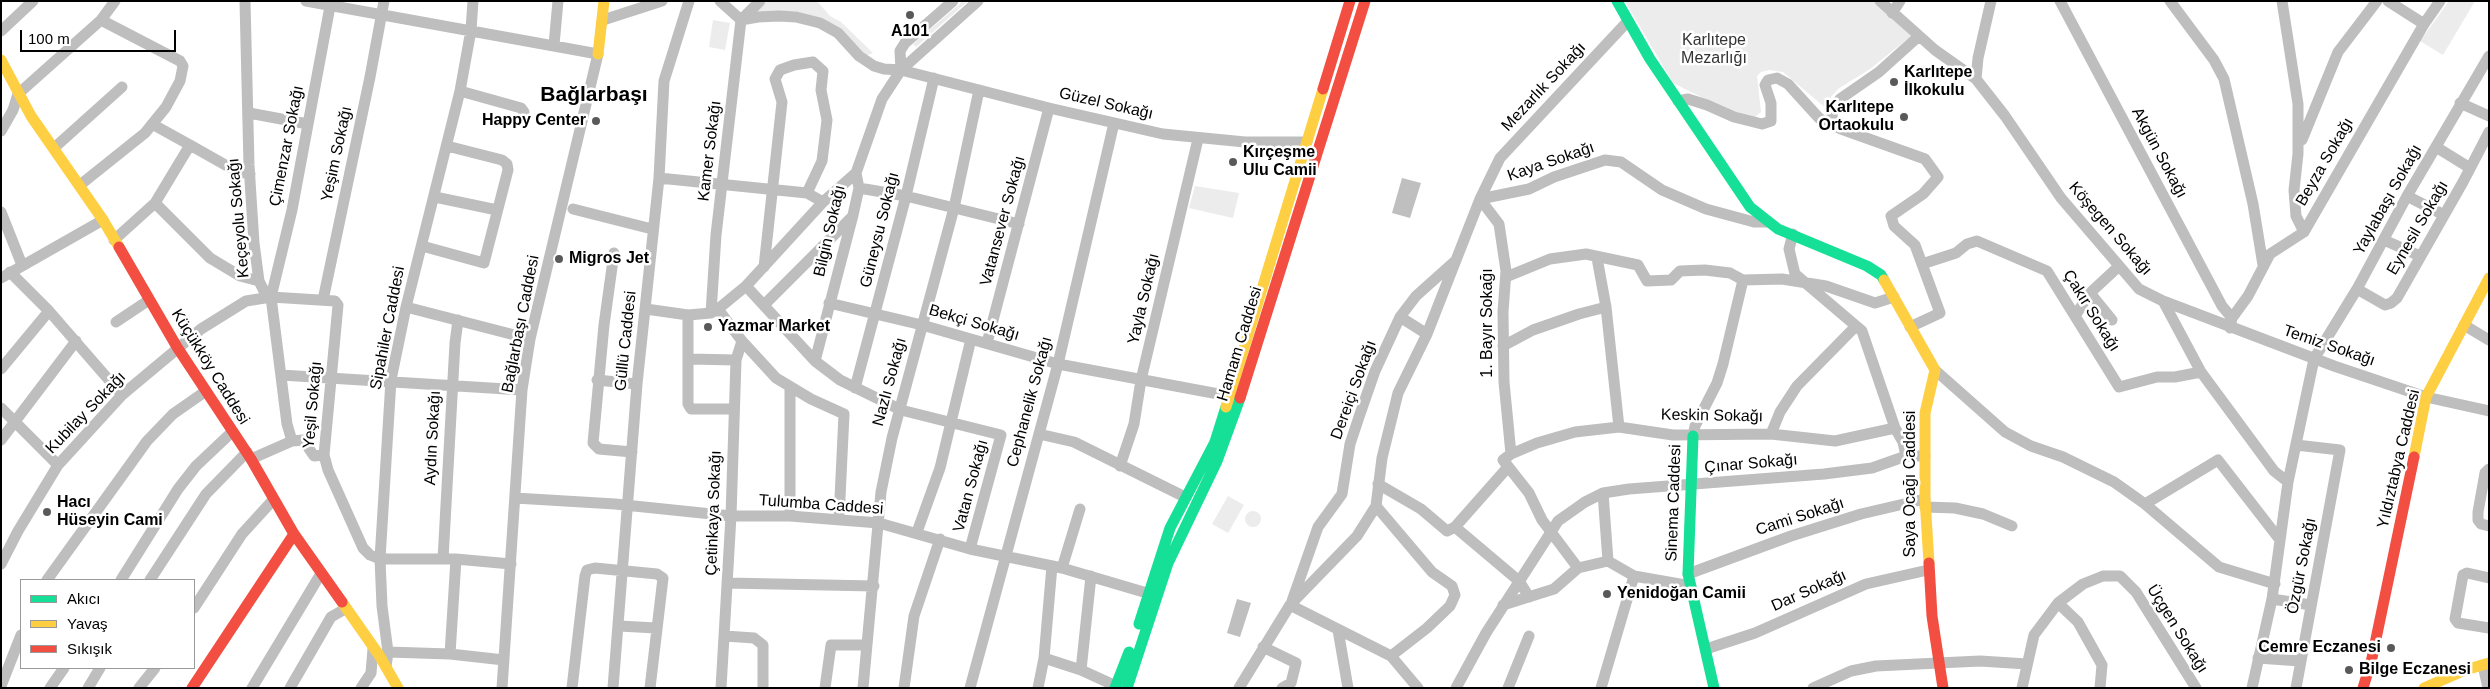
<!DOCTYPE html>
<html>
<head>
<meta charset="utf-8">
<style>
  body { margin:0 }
  #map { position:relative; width:2490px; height:689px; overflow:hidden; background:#fff; font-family:Arial,sans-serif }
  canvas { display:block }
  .frame { position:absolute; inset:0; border:2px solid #000; pointer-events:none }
  .legend { position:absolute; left:20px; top:579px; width:175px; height:90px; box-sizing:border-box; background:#fff; border:1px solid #999; margin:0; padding:6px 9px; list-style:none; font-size:15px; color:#000 }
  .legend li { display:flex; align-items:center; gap:10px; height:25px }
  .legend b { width:25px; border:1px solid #999 }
  .scale { position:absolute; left:20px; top:30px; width:156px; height:22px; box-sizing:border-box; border:2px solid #000; border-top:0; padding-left:6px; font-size:15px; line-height:18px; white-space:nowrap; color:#000; -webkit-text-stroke:4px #fff; paint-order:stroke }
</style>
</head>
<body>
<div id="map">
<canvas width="2490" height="689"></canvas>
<div class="frame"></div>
<ul class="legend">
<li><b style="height:6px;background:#16e098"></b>Akıcı</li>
<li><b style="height:6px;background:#ffcf43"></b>Yavaş</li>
<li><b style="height:6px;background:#f24e42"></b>Sıkışık</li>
</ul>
<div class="scale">100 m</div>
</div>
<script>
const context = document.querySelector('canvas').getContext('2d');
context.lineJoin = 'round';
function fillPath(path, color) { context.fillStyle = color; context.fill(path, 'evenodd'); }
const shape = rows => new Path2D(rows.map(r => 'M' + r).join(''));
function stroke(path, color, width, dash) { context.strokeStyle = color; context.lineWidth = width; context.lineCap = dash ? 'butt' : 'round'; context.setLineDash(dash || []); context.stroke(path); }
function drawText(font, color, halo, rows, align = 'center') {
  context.font = font + ' Arial,sans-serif'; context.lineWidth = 5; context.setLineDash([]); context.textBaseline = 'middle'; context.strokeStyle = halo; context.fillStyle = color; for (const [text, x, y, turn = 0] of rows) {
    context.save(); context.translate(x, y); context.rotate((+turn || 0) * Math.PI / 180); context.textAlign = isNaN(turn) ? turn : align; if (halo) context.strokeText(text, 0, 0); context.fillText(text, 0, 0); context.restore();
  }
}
const green = shape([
  [768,1,817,1,830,16,841,22,873,53,865,56,813,16,794,11,762,14,756,11],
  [963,1,968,1,916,47,913,44],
  [1625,1,1874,1,1911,36,1870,69,1838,89,1831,97,1828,110,1783,72,1769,70,1761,72,1757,76,1761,112,1754,118,1739,116,1673,83],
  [2449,1,2475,1,2443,55,2420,41],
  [713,20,730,23,725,50,709,47],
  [1195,186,1239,193,1233,218,1189,208],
  [1228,496,1244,505,1228,533,1212,524],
  '1245 519a8 8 0 1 1 16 0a8 8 0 1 1-16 0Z'
]);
const water = shape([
  [1402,178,1421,183,1410,218,1392,213],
  [1237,599,1251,603,1240,637,1227,633]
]);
const street = shape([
  [245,1,249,165,254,243,259,281,264,291,271,297],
  [306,1,598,54,530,339,522,390,502,688],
  [720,1,741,20,758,17,779,16,796,17,820,23,838,33,859,56,874,66,884,69,901,70,1049,108,1163,134,1245,142,1307,142],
  [1880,1,1935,50,1976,79],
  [1991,1,1978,58,1976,79,2005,116,2061,198,2139,289,2163,301,2201,372,2274,471,2288,482],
  [2060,1,2222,306,2232,318],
  [2170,1,2214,60,2224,79,2253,204,2263,265],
  [2282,1,2298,104,2298,154,2294,190,2296,216,2304,232],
  [2388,1,2424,24],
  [1892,13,1900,1],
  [603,20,662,1],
  [1,31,33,1],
  [554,45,558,1],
  [901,70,900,51,905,43,953,1],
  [460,91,521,108,524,112,522,122],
  [1678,101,1688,99,1707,105,1734,117,1762,124,1771,121,1771,103,1765,85,1768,80,1777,78,1788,84,1818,117,1826,124,1834,126],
  [2460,103,2489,116],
  [249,113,308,124],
  [1,131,13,110,18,94,101,20,115,1],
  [2302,140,2338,52,2377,1],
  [190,145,236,171,250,174],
  [2436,147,2470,168],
  [54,148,122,87],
  [659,178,807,193,823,202],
  [80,185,145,133,166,107,180,81,183,66,180,61,101,20],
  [859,188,906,196,1019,224],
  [2407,196,2444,215],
  [435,197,497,210],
  [1480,199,1529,189,1554,177,1605,160,1621,162,1662,190,1706,209,1754,222,1768,222],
  [1480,199,1499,224,1506,271,1503,312,1504,382,1511,454],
  [155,203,210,258,240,276,259,281],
  [573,209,652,229],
  [1,212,22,265],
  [1793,234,1789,249,1795,274,1862,331,1895,428,1903,442,1906,456,1925,456],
  [114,240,155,203,190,145,152,124],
  [2384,240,2420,256],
  [422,246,484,263,508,170,507,164,502,160,447,146],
  [614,253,604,325,593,443,599,449,632,452],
  [1597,258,1606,307,1619,427],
  [1922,264,1956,253,1967,244,1977,241,2047,271,2119,387,2157,377,2175,377,2201,372],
  [764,267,782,102,775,79,780,70,794,65,813,62,823,71,821,90,827,120,822,161,807,193],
  [10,272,49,311,122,395],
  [1506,277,1550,259,1586,254,1638,265,1647,281,1671,280,1680,271,1705,270,1730,273,1743,280],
  [1,278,103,220],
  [746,286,815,361,840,380,901,410,1001,435,970,549],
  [2357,289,2385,305,2391,303,2397,298,2463,182,2489,132],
  [2090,293,2112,320],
  [323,300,370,77,384,1],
  [2163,301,2334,366,2426,397,2489,411],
  [829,303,922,325,1058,364,1229,396],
  [764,305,852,217],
  [406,307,530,339],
  [646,309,688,315,711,313,718,309,746,286,823,202,856,173],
  [718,309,742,341,776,378,811,399,844,414,839,519],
  [711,313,716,235,741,20,760,1],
  [688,315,688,404,691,409,733,409],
  [2075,316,2090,293,2118,267],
  [1400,317,1427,334],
  [116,322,149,300],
  [2464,325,2489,340],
  [1910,327,1940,313,1915,245,1894,226,1891,216,1923,194,1938,177,1925,159,1841,129,1834,126,1832,116,1834,108,1840,99,1879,72,1919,36],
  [2230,328,2232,318,2248,296,2270,254,2304,232,2424,24,2440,1],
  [987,343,1049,108],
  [1503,346,1533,330,1579,314,1606,307],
  [690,359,736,360],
  [815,361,853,215,859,188,856,173,882,99,901,70,978,1],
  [1,369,49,311],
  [1935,370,2005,432,2031,446,2063,457,2114,482,2145,504,2219,567,2275,584],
  [281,375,522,390],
  [597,380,637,384],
  [790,387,790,516],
  [855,388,906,196,934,78],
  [1,408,58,465],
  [1039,434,1074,442,1185,497],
  [1771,434,1780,412,1797,386,1856,326],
  [1693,436,1695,426,1717,383,1723,364,1743,280,1782,279,1826,286,1875,303,1894,297],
  [1,440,76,341],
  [292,441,303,440,314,456,324,455],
  [2296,445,2340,450,2296,688],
  [251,459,292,441,287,424,271,297,292,210,331,1],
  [1120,466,1134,424,1141,380,1198,139],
  [2489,469,2485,473,2478,512,2478,520,2481,524,2489,526],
  [1378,484,1421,509,1447,531,1455,527,1508,467],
  [1603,493,1608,561],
  [515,498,615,504,731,516,790,516,879,523,970,549,1062,568,1147,593],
  [2145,504,2218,460,2280,540],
  [1376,506,1432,572,1452,586,1455,595,1450,606,1427,628,1391,656,1418,688],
  [1925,507,1955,508,1983,514,2012,526],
  [1455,527,1519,581,1529,597],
  [917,532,940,468,971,339],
  [443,559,455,343,458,320],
  [1,564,18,531,58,465,122,395,201,329,246,301,271,297,335,301,338,305,324,455,328,470,363,548,370,555,380,559,456,559,511,564],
  [1062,568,1080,509],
  [1578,568,1542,520,1529,493,1503,460,1511,454,1537,443,1575,432,1619,427,1673,435,1771,434,1835,441,1895,428],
  [1688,574,1791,536,1861,514,1925,499],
  [2489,578,2467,573,2463,575,2455,619,2458,623,2489,628],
  [47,580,147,441,173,414,206,391],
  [121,580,178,489,196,466,232,432],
  [150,580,206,494,247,452],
  [727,583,874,586],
  [2272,599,2311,605],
  [1292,601,1318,527,1342,494,1350,444,1360,414,1375,371,1400,317,1416,296,1454,262],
  [2058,603,2078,622,2102,665,2100,688],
  [1290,605,1391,656],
  [1503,605,1554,589,1578,568,1608,561,1634,576,1691,586],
  [194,608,242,534,273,500],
  [619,626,656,628],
  [1338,630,1348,688],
  [725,636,754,638,763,645,763,688],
  [1263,647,1296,663,1291,683,1282,688],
  [1706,649,1755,633,1866,584,1928,570],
  [388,652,450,654,504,660],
  [450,654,456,559],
  [1044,658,1081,670,1116,686],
  [2258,658,2300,661],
  [2483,665,2488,688],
  [386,667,388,652,382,606,380,559,391,380,406,307,460,91,471,30,473,1],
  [1081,670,1091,576],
  [1,686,21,635],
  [50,688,64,668],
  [88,688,100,668],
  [139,688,155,668],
  [252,688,320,575],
  [290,688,331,617,345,609],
  [361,688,371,673,373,649],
  [572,688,585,576,587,570,595,568,657,574,663,578,650,688],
  [613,688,637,384,659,178,664,81,689,1],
  [721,688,731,516,736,360,742,341],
  [825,688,831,645,866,645],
  [863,688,881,492,892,438,954,208,979,90],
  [904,688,914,616,940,539],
  [970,688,1058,364,1114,123],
  [1038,688,1044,658,1052,566],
  [1239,688,1290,605,1357,536,1376,506,1382,458,1398,393,1427,334,1480,199,1500,158,1628,21],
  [1456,688,1486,633,1551,532,1558,521,1585,502,1603,493,1629,489,1824,474,1872,468,1906,456],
  [1508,688,1529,636],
  [1601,688,1634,576],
  [1813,688,1851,671,1876,666,1980,661,2027,664],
  [2022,688,2034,635,2058,603,2083,584,2103,576,2120,576,2136,592,2196,688],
  [2252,688,2272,599,2288,482,2314,359,2357,289,2407,196,2489,56]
]);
const fast = shape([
  [1617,1,1650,59,1750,207,1778,229,1867,266,1881,275,1884,280],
  [1693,436,1688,574,1714,688],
  [1139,624,1170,528,1215,442,1226,407],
  [1115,688,1129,652],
  [1127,688,1168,563,1217,461,1240,398]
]);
const slow = shape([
  [598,54,604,1],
  [1,60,31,116,103,220,119,247],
  [1884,280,1935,370,1925,413,1925,499,1929,563],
  [1226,407,1323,89],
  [2414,457,2426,397,2489,278],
  [342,602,379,655,398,688],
  [2424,688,2465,670,2489,663]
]);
const jam = shape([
  [1323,89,1350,1],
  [119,247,177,347,251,459,294,534,342,602],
  [1240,398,1365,1],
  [1929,563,1932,616,1943,688],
  [192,688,294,534],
  [2363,688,2372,658,2414,457]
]);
const markers = [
  [910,15,5,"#595959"],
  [1894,82,5,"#595959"],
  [1904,117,5,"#595959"],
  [596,121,5,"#595959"],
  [1233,162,5,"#595959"],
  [559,259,5,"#595959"],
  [708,327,5,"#595959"],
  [47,512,5,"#595959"],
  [1607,594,5,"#595959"],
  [2391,648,5,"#595959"],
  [2349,670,5,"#595959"]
];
const poiNames = [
  ["A101",910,32,"center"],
  ["Karlıtepe",1904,73],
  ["İlkokulu",1904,91],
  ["Karlıtepe",1894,108,"right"],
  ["Ortaokulu",1894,126,"right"],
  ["Happy Center",586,121,"right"],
  ["Kırçeşme",1243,153],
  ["Ulu Camii",1243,171],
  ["Migros Jet",569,259],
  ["Yazmar Market",718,327],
  ["Hacı",57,503],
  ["Hüseyin Cami",57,521],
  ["Yenidoğan Camii",1617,594],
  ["Cemre Eczanesi",2381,648,"right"],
  ["Bilge Eczanesi",2359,670]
];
const parkNames = [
  ["Karlıtepe",1714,41],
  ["Mezarlığı",1714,59]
];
const streetNames = [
  ["Mezarlık Sokağı",1544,87,-47],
  ["Güzel Sokağı",1106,104,13],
  ["Çimenzar Sokağı",287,146,-79],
  ["Kamer Sokağı",710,151,-83],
  ["Akgün Sokağı",2159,153,62],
  ["Yeşim Sokağı",337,154,-78],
  ["Kaya Sokağı",1551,162,-19],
  ["Beyza Sokağı",2325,162,-60],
  ["Yaylabaşı Sokağı",2388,200,-61],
  ["Keçeyolu Sokağı",239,218,-95],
  ["Vatansever Sokağı",1003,221,-75],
  ["Eynesil Sokağı",2418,228,-60],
  ["Köşegen Sokağı",2110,229,49],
  ["Güneysu Sokağı",880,230,-76],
  ["Bilgin Sokağı",830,231,-77],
  ["Yayla Sokağı",1144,299,-77],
  ["Çakır Sokağı",2091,311,58],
  ["Bekçi Sokağı",974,323,16],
  ["1. Bayır Sokağı",1488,323,-90],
  ["Bağlarbaşı Caddesi",521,324,-79],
  ["Sipahiler Caddesi",388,328,-79],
  ["Güllü Caddesi",626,341,-84],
  ["Hamam Caddesi",1240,344,-73],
  ["Temiz Sokağı",2329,346,19],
  ["Küçükköy Caddesi",210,367,58],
  ["Nazlı Sokağı",890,382,-75],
  ["Dereiçi Sokağı",1354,390,-70],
  ["Cephanelik Sokağı",1030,402,-75],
  ["Yeşil Sokağı",313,405,-85],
  ["Kubilay Sokağı",86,413,-46],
  ["Keskin Sokağı",1712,416,1],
  ["Aydın Sokağı",433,438,-87],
  ["Yıldıztabya Caddesi",2399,459,-77],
  ["Çınar Sokağı",1751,464,-5],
  ["Saya Ocağı Caddesi",1911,484,-90],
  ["Vatan Sokağı",971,486,-75],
  ["Sinema Caddesi",1674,503,-88],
  ["Tulumba Caddesi",821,505,4],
  ["Çetinkaya Sokağı",714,513,-88],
  ["Cami Sokağı",1800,517,-18],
  ["Özgür Sokağı",2302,566,-79],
  ["Dar Sokağı",1809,591,-24],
  ["Üçgen Sokağı",2177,629,58]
];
const districtNames = [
  ["Bağlarbaşı",594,95]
];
fillPath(green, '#ececec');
fillPath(water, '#bfbfbf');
stroke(street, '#bebebe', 11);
stroke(fast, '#16e098', 11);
stroke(slow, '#ffcf43', 11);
stroke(jam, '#f24e42', 11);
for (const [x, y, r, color] of markers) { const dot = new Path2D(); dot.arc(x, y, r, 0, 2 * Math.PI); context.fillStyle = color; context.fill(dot); stroke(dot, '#fff', 2); }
drawText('bold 16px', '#000', '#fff', poiNames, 'left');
drawText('16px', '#333', '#fff', parkNames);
drawText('16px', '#000', '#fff', streetNames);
drawText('bold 21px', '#000', '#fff', districtNames);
</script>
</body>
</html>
